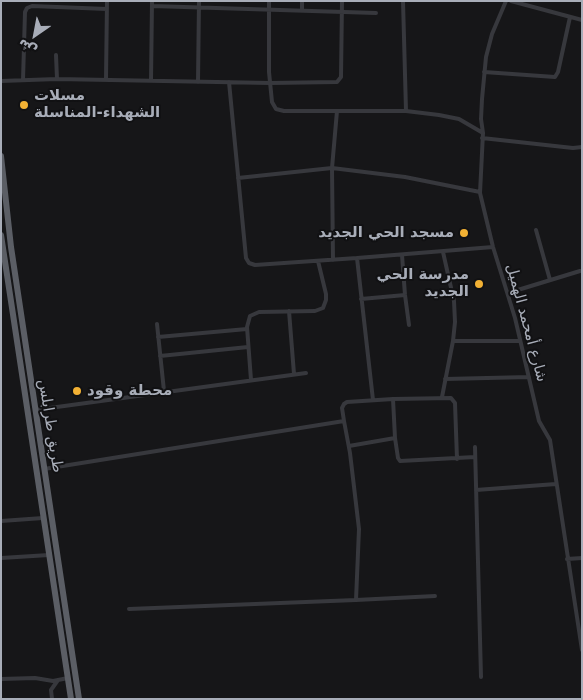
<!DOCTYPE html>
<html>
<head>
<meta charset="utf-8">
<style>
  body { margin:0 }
  #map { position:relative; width:583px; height:700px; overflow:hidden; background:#161618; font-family:"DejaVu Sans",Vazirmatn,sans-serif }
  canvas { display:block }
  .frame { position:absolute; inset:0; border:2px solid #a8adb8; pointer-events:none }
  .north { position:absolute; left:10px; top:10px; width:50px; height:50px; -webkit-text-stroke:4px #111113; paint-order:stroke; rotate:213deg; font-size:14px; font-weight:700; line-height:20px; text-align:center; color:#a8adb8 }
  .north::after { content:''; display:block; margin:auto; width:18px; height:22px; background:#a8adb8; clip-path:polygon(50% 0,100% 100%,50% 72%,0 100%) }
</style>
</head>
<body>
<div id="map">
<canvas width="583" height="700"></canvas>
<div class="frame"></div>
<div class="north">ش</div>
</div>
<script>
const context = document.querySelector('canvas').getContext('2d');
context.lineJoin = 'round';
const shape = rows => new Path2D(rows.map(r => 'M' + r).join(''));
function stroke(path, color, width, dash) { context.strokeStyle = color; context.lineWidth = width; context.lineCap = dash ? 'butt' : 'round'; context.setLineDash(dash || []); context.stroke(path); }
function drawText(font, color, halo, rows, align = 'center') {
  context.font = font + ' "DejaVu Sans",Vazirmatn,sans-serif'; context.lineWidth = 4; context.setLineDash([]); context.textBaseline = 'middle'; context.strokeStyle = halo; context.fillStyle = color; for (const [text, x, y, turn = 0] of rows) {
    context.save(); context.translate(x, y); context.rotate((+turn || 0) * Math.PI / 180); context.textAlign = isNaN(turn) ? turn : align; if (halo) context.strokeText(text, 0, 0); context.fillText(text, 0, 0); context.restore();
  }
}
const minor = shape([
  [269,1,269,72,272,102,276,109,284,111,406,111,439,115,459,119,483,133],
  [403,1,406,111],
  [506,1,492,34,486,57,482,99,481,119,483,133,480,193,493,247,515,318,539,421,550,440,582,650],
  [511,1,582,20],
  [152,6,376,13],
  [302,10,302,1],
  [56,55,57,79],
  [484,72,555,77,558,72,570,17],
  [106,79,107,1],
  [23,80,25,12,27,8,32,6,107,9],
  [1,81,57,79,270,83,337,82,341,77,342,1],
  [151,81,152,1],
  [198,82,199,1],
  [229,82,246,258,249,263,255,265,357,258,493,247],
  [482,138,573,148,582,147],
  [238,178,332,168,405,177,480,192],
  [536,230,550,280],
  [402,255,405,295,409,325],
  [357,258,373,400],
  [333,260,332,168,337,111],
  [508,293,580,271],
  [361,299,405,295],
  [289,311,294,374],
  [157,324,164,391],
  [158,337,247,329],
  [453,341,520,341],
  [160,356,248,347],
  [445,379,529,377],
  [251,380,247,327,250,316,259,312,315,311,323,308,326,300,326,294,318,261],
  [442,397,453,341,455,322,454,301,443,252],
  [393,399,395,438,398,458,400,461,475,457],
  [35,410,306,373],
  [344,421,342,408,344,404,347,402,393,399,451,398,455,403,457,459],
  [349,446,395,438],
  [475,447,481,677],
  [44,469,344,421,350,453,359,529,356,600,129,609],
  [476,490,556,484],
  [1,521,43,518],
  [1,558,49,555],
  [567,559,582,558],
  [356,600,435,596],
  [1,679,35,678,53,681,68,678],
  [52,699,51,690,58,680]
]);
const trunk = shape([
  [1,156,11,247,79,699],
  [1,235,71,699]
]);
const markers = [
  [24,105,5,"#f2b134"],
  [464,233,5,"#f2b134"],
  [479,284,5,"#f2b134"],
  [77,391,5,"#f2b134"]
];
const poiNames = [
  ["مسلات",34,96],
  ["الشهداء-المناسلة",34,113],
  ["مسجد الحي الجديد",454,233,"right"],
  ["مدرسة الحي",469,275,"right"],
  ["الجديد",469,292,"right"],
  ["محطة وقود",87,391]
];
const streetNames = [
  ["شارع أمحمد الهميل",526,323,75],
  ["طريق طرابلس",50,426,81]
];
stroke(minor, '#37383d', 4);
stroke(trunk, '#5b5e65', 6);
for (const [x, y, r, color] of markers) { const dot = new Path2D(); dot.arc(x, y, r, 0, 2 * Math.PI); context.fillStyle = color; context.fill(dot); stroke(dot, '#111113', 2); }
drawText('bold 15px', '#a8adb8', '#111113', poiNames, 'left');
drawText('15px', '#a8adb8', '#111113', streetNames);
</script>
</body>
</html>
